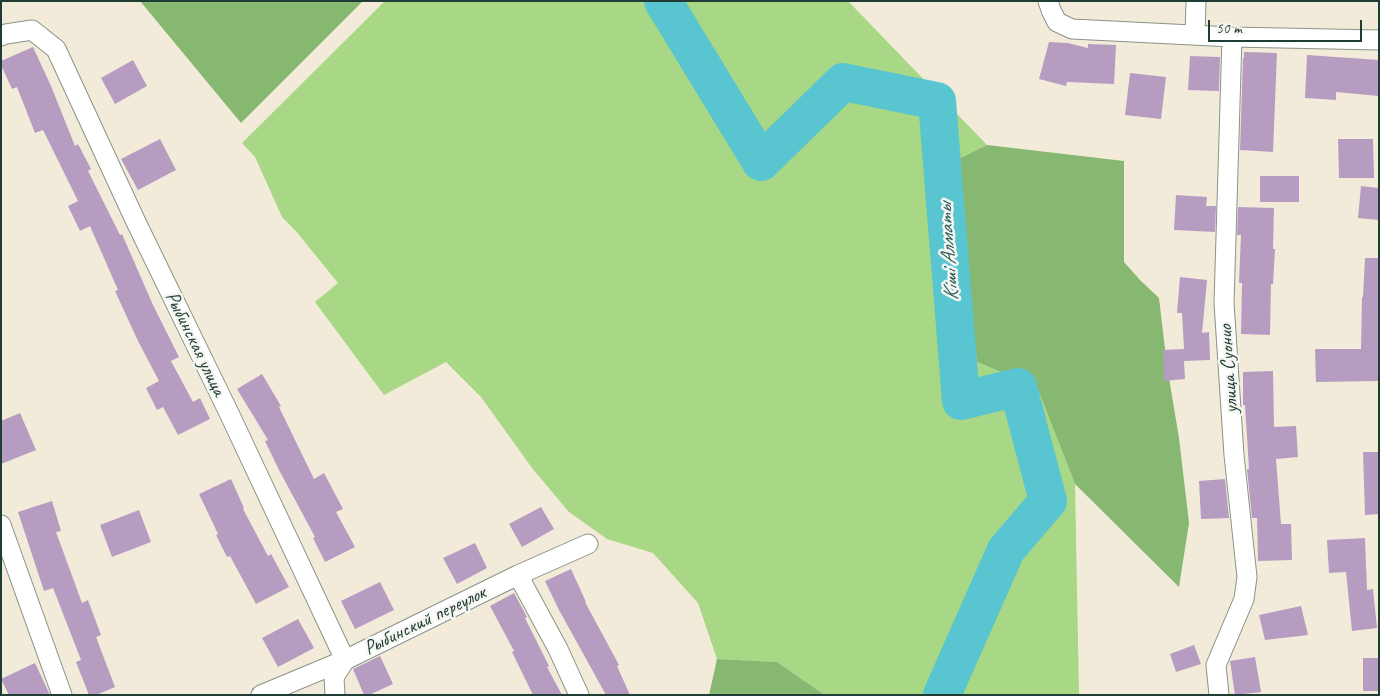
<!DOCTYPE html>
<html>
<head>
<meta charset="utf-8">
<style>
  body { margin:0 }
  #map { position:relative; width:1380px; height:696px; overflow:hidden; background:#f3ebd9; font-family:Caveat,sans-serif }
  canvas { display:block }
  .frame { position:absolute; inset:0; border:2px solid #1f3d34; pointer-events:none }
  .scale { position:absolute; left:1208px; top:20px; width:154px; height:22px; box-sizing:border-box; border:2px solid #1f3d34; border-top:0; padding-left:6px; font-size:15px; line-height:18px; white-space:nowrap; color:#1f3d34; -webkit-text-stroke:4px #f6f6f2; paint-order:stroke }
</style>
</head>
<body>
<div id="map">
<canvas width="1380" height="696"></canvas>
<div class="frame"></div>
<div class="scale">50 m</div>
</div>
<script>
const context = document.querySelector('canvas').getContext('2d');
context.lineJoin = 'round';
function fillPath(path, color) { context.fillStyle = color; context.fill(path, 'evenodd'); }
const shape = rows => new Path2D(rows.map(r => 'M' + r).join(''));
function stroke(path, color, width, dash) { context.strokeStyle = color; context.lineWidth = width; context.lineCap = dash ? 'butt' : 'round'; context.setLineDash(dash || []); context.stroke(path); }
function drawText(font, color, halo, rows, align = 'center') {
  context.font = font + ' Caveat,sans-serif'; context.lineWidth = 5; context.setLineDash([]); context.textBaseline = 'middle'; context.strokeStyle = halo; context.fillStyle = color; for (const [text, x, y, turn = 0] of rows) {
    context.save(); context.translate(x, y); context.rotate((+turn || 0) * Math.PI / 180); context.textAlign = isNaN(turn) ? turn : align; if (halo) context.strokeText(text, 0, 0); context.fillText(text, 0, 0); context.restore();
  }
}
const green = shape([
  [385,1,848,1,987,145,944,166,963,250,977,362,1037,387,1075,484,1079,695,825,695,777,662,717,659,698,603,653,553,607,539,569,512,532,468,481,397,446,362,384,395,315,302,338,283,295,230,282,217,255,157,242,143]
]);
const forest = shape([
  [140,1,363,1,241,123],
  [987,145,1124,161,1124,262,1140,280,1159,298,1167,366,1179,438,1189,523,1179,587,1075,484,1037,387,977,362,963,250,944,166],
  [717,659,777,662,825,695,709,695]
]);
const river = shape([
  [663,1,761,162,843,82,937,101,961,401,1018,387,1048,501,1006,550,942,695]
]);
const building = shape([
  [1049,42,1068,43,1088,48,1088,44,1116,45,1114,84,1067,82,1066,86,1039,79],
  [33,47,51,86,75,146,78,144,91,169,88,171,120,235,122,234,153,305,179,357,171,361,193,402,200,398,210,419,178,435,163,407,157,410,146,388,159,381,138,341,115,291,118,290,90,226,80,231,68,206,78,201,43,130,35,133,17,87,12,89,1,65,1,61],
  [1244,52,1277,53,1273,152,1240,150,1243,58,1244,58],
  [1307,55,1379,60,1379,96,1336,92,1336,100,1305,98],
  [1190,56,1220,57,1219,91,1188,90],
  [133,60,147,86,115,104,101,78],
  [1130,73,1166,77,1161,119,1125,115],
  [160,139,176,170,138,190,121,159],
  [1338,139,1373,139,1374,178,1339,178],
  [1260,176,1299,176,1299,202,1260,202],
  [1361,186,1379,188,1379,220,1358,218],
  [1176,195,1207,197,1206,206,1216,206,1215,232,1174,230],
  [1238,207,1274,208,1273,249,1275,249,1273,284,1271,284,1270,335,1241,334,1242,283,1239,283,1241,235,1237,235],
  [1365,258,1379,258,1379,381,1316,382,1315,349,1361,349,1362,297,1363,297],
  [1180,277,1207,280,1202,333,1209,332,1210,360,1184,361,1185,379,1164,381,1163,350,1184,349,1182,313,1177,313],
  [1273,371,1274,427,1296,426,1298,457,1276,459,1281,524,1291,524,1292,560,1258,561,1257,518,1252,518,1247,469,1249,469,1245,405,1243,405,1243,372],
  [262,374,281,406,279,407,314,479,324,473,343,509,336,512,355,547,325,562,313,538,315,537,279,470,265,441,268,440,237,389],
  [20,413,36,450,1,464,1,421],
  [1363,452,1379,452,1379,514,1365,515],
  [231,479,244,508,243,509,268,556,271,554,289,587,256,604,230,556,227,557,216,535,218,534,199,494],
  [1225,479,1229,518,1201,519,1199,481],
  [52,501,61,531,56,532,82,603,88,600,101,635,96,637,115,687,96,695,89,695,76,662,81,660,53,588,44,591,18,512],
  [541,507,554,529,522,547,509,524],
  [139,510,151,542,112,557,100,525],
  [1365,538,1367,590,1373,589,1377,628,1352,631,1346,572,1329,573,1327,540],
  [475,543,487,568,457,584,443,558],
  [571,569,586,602,585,602,619,665,617,666,630,695,606,695,559,610,545,581],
  [380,582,394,610,355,629,341,601],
  [514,593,527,617,525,618,549,666,547,667,562,695,533,695,512,652,514,651,490,606],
  [1301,606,1308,635,1265,640,1259,615],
  [298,619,314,648,278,667,262,638],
  [1194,645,1201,664,1176,672,1170,654],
  [380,656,393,684,369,695,364,695,353,669],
  [1255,657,1261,692,1235,695,1230,661],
  [1363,658,1379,658,1379,691,1363,691],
  [35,663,50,695,9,695,1,679]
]);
const street = shape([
  [1048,1,1051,10,1057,22,1072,29,1232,37,1379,40],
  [1195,35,1196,1],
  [1,36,6,34,32,30,56,49,136,222,229,413,345,660,334,677,335,695],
  [1,525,62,695],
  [518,575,558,649,579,695],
  [261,695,345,660,518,575,588,544],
  [1219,695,1216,665,1244,599,1247,577,1234,455,1224,303,1232,37]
]);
const streetNames = [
  ["Рыбинская улица",195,344,64],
  ["улица Суонио",1229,369,-94],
  ["Рыбинский переулок",425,621,-26]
];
const waterNames = [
  ["Кіші Алматы",949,252,-94]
];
fillPath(green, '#a8d785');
fillPath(forest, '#86b872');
stroke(river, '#59c5d1', 38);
fillPath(building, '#b69cc1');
stroke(street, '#899486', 21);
stroke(street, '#fff', 19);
drawText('20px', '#1f3d34', '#f6f6f2', streetNames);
drawText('italic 21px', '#2e5f5b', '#f6f6f2', waterNames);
</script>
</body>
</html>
